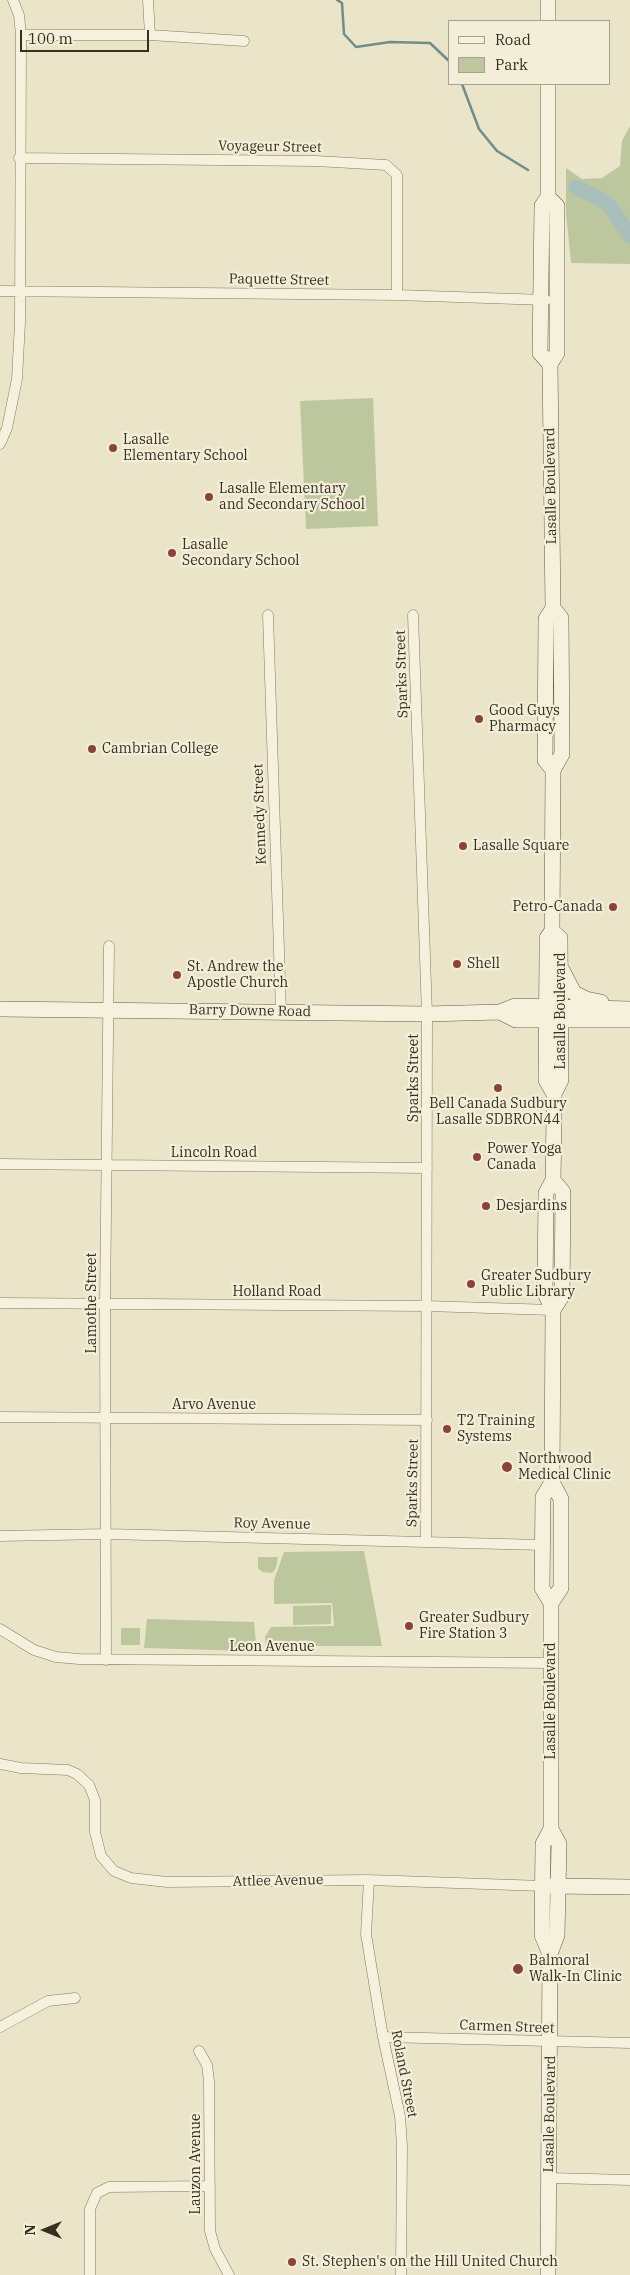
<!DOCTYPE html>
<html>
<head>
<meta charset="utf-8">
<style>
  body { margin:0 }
  #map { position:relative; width:630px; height:2275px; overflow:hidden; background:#eae5c9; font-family:"IBM Plex Serif",serif }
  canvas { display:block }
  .legend { position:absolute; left:448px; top:20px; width:162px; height:65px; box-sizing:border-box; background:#f2eed8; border:1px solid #a7a28f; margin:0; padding:6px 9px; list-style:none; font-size:15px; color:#362f22 }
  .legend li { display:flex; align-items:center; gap:10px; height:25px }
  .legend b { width:25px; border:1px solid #a7a28f }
  .north { position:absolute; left:20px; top:2205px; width:50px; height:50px; -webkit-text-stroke:4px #f2eed8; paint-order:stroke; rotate:270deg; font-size:14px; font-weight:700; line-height:20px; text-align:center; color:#362f22 }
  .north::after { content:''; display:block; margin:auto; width:18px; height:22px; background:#362f22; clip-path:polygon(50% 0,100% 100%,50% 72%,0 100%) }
  .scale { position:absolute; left:20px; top:30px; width:129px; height:22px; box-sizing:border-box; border:2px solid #362f22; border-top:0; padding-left:6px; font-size:15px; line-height:18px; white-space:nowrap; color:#362f22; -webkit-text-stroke:4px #f2eed8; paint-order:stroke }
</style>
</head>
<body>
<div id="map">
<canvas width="630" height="2275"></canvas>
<ul class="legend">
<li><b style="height:6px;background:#f5f1dc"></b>Road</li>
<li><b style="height:14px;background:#bcc79e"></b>Park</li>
</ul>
<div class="north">N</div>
<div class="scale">100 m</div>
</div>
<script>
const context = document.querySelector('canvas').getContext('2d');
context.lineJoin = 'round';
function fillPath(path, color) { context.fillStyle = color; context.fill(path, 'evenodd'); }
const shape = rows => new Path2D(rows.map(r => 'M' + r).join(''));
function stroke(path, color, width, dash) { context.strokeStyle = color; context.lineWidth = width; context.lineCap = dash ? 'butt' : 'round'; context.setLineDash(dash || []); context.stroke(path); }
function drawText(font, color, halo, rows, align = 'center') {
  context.font = font + ' "IBM Plex Serif",serif'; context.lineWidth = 4.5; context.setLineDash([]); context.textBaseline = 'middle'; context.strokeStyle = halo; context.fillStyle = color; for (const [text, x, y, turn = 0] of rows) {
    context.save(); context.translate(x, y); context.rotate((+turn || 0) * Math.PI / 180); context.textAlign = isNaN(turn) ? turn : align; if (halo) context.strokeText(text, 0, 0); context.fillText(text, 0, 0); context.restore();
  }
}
const green = shape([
  [630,126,630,264,571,263,566,213,566,168,582,179,602,178,620,166,622,141],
  [373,398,378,526,306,529,300,401],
  [364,1551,382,1646,266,1646,265,1637,271,1627,334,1626,332,1603,274,1604,274,1580,284,1552],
  [258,1557,278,1557,276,1568,272,1573,262,1572,258,1568],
  [331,1605,331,1624,293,1625,293,1606],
  [147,1619,254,1622,256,1643,252,1651,144,1648],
  [121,1628,140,1628,140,1645,121,1645]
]);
const stream = shape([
  [337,0,342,3,344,34,356,47,390,42,430,43,449,61],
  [462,84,479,129,497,151,528,170]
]);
const river = shape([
  [576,187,602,200,610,206,630,236]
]);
const street = shape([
  [148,0,150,35],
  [21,35,150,35,244,41],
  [19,158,316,161,386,165,397,175,397,295],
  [0,291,397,295,546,300],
  [0,444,7,428,17,379,20,322,21,35,19,15,13,0],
  [268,615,281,1012],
  [413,615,427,1014,426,1541],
  [0,1164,427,1168],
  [0,1303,426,1306,553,1310],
  [0,1417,427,1420],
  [0,1536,107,1534,543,1545],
  [0,1629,34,1650,56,1657,79,1659,551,1663],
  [106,1660,105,1305,109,946],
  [0,1764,21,1768,68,1770,77,1774,89,1785,95,1800,95,1832,101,1856,114,1871,131,1878,167,1882,369,1880,543,1886],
  [369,1880,366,1934,383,2037,400,2116,402,2146,401,2275],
  [0,2027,48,2001,75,1998],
  [383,2037,630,2043],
  [199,2051,207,2065,209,2081,210,2231,215,2249,229,2275],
  [549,2178,630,2180],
  [90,2275,90,2209,97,2193,109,2187,210,2186]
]);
const secondary = shape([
  [548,0,548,21],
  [548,84,548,197,542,206,540,353,550,364],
  [548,197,557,206,557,353,550,364,553,608,546,619,545,760,553,770],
  [552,931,560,938,561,1080,554,1094],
  [562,970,574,993,586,999,601,1002],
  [0,1009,427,1014,500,1012,515,1006,630,1009],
  [500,1012,516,1020,630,1020],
  [553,1310,562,1296,563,1192,553,1180],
  [551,1603,561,1588,561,1499,552,1482,553,1310,545,1293,546,1193,553,1180,554,1120,554,1094,546,1080,547,953,547,938,552,931,553,770,562,754,561,618,553,608],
  [550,1886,630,1887],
  [550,1954,542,1935,543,1844,551,1829],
  [548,2275,550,1954,557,1935,559,1844,551,1829,551,1603,542,1588,543,1497,552,1482]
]);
const markers = [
  [113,448,5,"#8c4337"],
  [209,497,5,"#8c4337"],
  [172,553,5,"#8c4337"],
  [479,719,5,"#8c4337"],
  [92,749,5,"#8c4337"],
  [463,846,5,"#8c4337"],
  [613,907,5,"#8c4337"],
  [457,964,5,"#8c4337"],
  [177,975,5,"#8c4337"],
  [498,1088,5,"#8c4337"],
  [477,1157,5,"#8c4337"],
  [486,1206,5,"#8c4337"],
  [471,1284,5,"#8c4337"],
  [447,1429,5,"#8c4337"],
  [507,1467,6,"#8c4337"],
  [409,1626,5,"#8c4337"],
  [518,1969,6,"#8c4337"],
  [292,2262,5,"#8c4337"]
];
const streetNames = [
  ["Voyageur Street",270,147,1],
  ["Paquette Street",279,280,1],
  ["Lasalle Boulevard",551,486,-91],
  ["Sparks Street",402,674,-92],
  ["Kennedy Street",260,814,-92],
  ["Barry Downe Road",250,1011,1],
  ["Lasalle Boulevard",561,1011,-90],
  ["Sparks Street",414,1078,-90],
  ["Lincoln Road",214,1153],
  ["Holland Road",277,1292],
  ["Lamothe Street",92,1303,-90],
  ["Arvo Avenue",214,1405],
  ["Sparks Street",413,1483,-89],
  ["Roy Avenue",272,1524,1],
  ["Leon Avenue",272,1647],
  ["Lasalle Boulevard",551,1701,-90],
  ["Attlee Avenue",278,1881,-1],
  ["Carmen Street",507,2027,2],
  ["Roland Street",404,2074,79],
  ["Lasalle Boulevard",550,2114,-89],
  ["Lauzon Avenue",196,2164,-90]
];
const poiNames = [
  ["Lasalle",123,440],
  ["Elementary School",123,456],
  ["Lasalle Elementary",219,489],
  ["and Secondary School",219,505],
  ["Lasalle",182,545],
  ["Secondary School",182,561],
  ["Good Guys",489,711],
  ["Pharmacy",489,727],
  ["Cambrian College",102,749],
  ["Lasalle Square",473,846],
  ["Petro-Canada",603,907,"right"],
  ["Shell",467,964],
  ["St. Andrew the",187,967],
  ["Apostle Church",187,983],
  ["Bell Canada Sudbury",498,1104,"center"],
  ["Lasalle SDBRON44",498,1120,"center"],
  ["Power Yoga",487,1149],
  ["Canada",487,1165],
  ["Desjardins",496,1206],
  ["Greater Sudbury",481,1276],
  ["Public Library",481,1292],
  ["T2 Training",457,1421],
  ["Systems",457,1437],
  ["Northwood",518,1459],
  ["Medical Clinic",518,1475],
  ["Greater Sudbury",419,1618],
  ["Fire Station 3",419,1634],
  ["Balmoral",529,1961],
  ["Walk-In Clinic",529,1977],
  ["St. Stephen's on the Hill United Church",302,2262]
];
fillPath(green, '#bcc79e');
stroke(stream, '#718c89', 2.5);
stroke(river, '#a9bfbc', 15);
stroke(street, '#847960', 11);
stroke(secondary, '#665a43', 16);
stroke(street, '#f5f1dc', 10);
stroke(secondary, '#f5f1dc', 15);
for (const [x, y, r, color] of markers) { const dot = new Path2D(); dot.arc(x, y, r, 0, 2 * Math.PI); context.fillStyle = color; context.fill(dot); stroke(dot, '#f2eed8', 2); }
drawText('14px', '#362f22', '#f2eed8', streetNames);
drawText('14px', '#362f22', '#f2eed8', poiNames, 'left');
</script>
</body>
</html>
